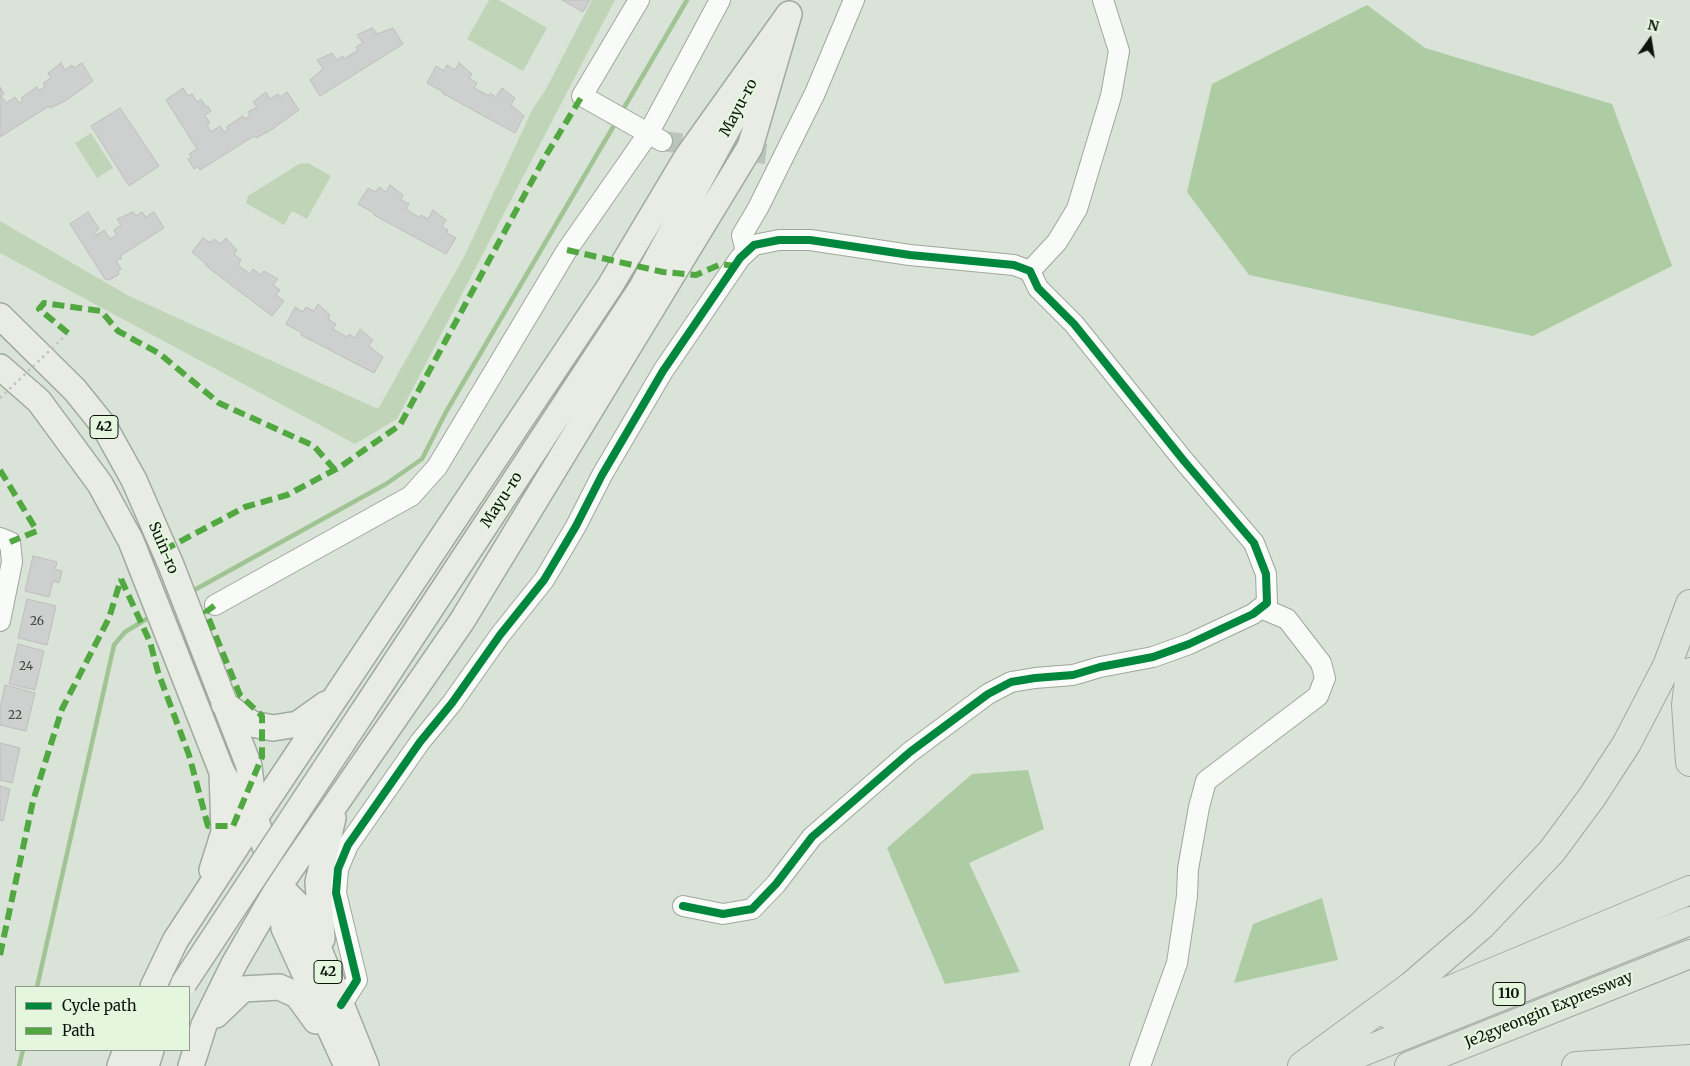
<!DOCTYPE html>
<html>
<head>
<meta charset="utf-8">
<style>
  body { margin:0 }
  #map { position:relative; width:1690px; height:1066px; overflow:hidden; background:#dae3d7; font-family:Merriweather,serif }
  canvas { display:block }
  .legend { position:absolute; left:15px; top:986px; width:175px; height:65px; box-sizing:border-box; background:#e5f6df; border:1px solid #8f9c8b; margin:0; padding:6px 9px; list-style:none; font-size:15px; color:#0e140c }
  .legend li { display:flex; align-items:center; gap:10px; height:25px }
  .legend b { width:25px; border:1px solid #8f9c8b }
  .north { position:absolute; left:1625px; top:15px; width:50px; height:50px; -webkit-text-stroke:4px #e5f6df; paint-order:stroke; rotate:13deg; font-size:14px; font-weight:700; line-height:20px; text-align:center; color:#0e140c }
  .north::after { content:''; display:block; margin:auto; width:18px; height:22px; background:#0e140c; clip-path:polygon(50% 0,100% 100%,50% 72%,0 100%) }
</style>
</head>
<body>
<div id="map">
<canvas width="1690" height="1066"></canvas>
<ul class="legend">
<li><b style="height:6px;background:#00873e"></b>Cycle path</li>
<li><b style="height:6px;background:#51a841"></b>Path</li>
</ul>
<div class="north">N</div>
</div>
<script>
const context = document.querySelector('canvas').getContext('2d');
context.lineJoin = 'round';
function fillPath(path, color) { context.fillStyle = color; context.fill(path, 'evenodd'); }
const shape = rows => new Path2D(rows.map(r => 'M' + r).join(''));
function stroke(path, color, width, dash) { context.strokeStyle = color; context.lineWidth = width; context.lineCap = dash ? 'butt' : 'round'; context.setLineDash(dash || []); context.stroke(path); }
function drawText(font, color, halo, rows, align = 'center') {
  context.font = font + ' Merriweather,serif'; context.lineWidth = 4.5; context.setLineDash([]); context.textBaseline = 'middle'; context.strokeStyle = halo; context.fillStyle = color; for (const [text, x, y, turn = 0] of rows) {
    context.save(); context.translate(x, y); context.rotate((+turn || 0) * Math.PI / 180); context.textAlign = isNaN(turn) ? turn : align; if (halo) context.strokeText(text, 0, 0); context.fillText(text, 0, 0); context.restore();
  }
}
const green = shape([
  [489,0,499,0,547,28,523,71,467,39],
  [592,0,615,0,397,419,355,444,0,253,0,221,129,296,378,409,465,255,533,108,545,91],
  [91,133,113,168,97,178,75,143],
  [308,163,331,176,307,219,292,211,284,225,246,203,248,196,299,164]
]);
const forest = shape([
  [1367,5,1425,48,1612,104,1672,266,1533,336,1249,275,1187,192,1212,84],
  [1028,770,1044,829,969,863,1020,972,945,984,887,848,972,774],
  [1322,898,1338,960,1234,983,1253,924]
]);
const stream = shape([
  [621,113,687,0],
  [189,593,386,484,422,459,446,412,616,122],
  [37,987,114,645,125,632,153,615],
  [19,1066,23,1050]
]);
const building = shape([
  [562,0,590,0,583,12,562,0],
  [372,28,377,34,393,28,403,44,320,96,310,80,323,69,317,60,332,53,337,60,343,56,344,59,358,50,356,47,363,43,357,35,372,28],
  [61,63,65,70,72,65,74,68,82,63,93,81,65,101,50,108,49,106,0,137,0,87,4,94,1,96,6,103,15,97,19,103,23,101,21,98,37,87,39,90,45,87,43,83,51,78,48,73,61,63],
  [459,63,472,74,469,78,477,83,474,88,489,96,490,93,496,97,502,88,515,98,511,105,524,116,515,133,442,93,443,92,427,83,436,66,444,71,447,65,455,70,459,63],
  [183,88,188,96,192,94,197,102,201,99,206,107,208,106,211,111,205,115,210,123,207,125,211,132,220,126,224,132,228,130,226,127,243,116,245,119,250,116,248,112,257,107,253,102,266,92,270,99,278,94,280,97,287,92,299,110,271,130,256,138,254,136,200,170,198,166,194,169,188,159,192,157,189,154,197,149,166,100,183,88],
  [120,108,159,166,129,186,91,126,120,108],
  [390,185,403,195,401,200,409,204,406,209,420,218,421,215,428,219,433,210,446,220,442,227,448,230,447,233,456,238,446,254,374,215,374,213,358,204,368,188,376,192,379,187,386,192,390,185],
  [88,212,99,229,95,232,97,235,104,230,110,239,117,235,114,230,121,225,117,219,133,212,136,216,142,212,146,217,154,212,164,228,120,256,122,258,116,261,121,269,118,271,119,274,110,280,105,279,70,224,88,212],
  [203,238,211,243,214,239,221,244,226,238,237,250,234,254,241,260,238,265,250,274,253,269,261,275,264,271,278,279,273,285,280,290,276,295,284,301,272,316,205,265,206,264,192,252,203,238],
  [318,304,330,315,328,319,336,324,333,329,347,337,349,334,355,338,360,329,373,340,369,346,383,357,374,373,301,335,302,333,286,324,295,307,303,312,306,307,314,311,318,304],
  [33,556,57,562,55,569,62,571,59,583,53,581,49,597,25,591,33,556],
  [27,599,56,606,47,645,18,638,27,599],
  [18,644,44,651,35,690,9,684,18,644],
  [5,685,35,693,26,731,0,725,0,708,5,685],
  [0,743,20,748,12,783,0,780,0,743],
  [0,786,10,789,3,821,0,820,0,786]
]);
const minorTunnel = shape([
  [662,141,766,154]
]);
const minor = shape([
  [639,0,582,96,662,141],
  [746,252,742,235,758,208,815,93,854,0],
  [1030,271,1057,242,1077,209,1111,96,1119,51,1103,0],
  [0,538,10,542,12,562,0,621],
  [215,605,411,496,437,467,567,250,648,134,720,0],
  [341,1005,357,980,336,893,338,869,348,845,420,742,452,703,500,635,544,580,576,526,602,475,663,371,740,258,754,245,779,240,810,240,910,255,1014,265,1030,271,1038,288,1074,324,1184,461,1254,543,1266,574,1267,603,1253,614,1189,644,1153,657,1100,667,1073,675,1035,678,1011,682,988,694,910,752,812,837,776,884,752,909,723,914,683,906],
  [1140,1066,1177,963,1187,896,1188,869,1199,807,1206,781,1318,696,1325,678,1321,663,1287,619,1261,608]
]);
const major = shape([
  [0,316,75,390,104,426,134,480,171,565,249,766,255,818],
  [0,367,39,401,100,484,131,541,222,772,231,788,255,818,279,886,284,928,347,1066],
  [224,704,252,724,273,728,298,724,326,704],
  [362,713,642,287,742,102],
  [212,870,224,832,222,772],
  [279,886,303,910,366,1066],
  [322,939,318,882,333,818],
  [153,987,175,941,255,818,610,286,687,157,789,14,750,147,462,621,279,886,234,964,204,1025,191,1066],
  [216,1015,243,989,279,987,297,995,316,1021],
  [120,1066,126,1050],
  [146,1066,151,1050]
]);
const highway = shape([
  [1690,672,1686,705,1690,762],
  [1390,1015,1690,890],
  [1302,1066,1411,986,1482,925,1552,851,1592,797,1627,743,1667,666,1690,604],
  [1327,1066,1690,921],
  [1409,1066,1690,954],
  [1576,1066,1690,1059]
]);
const pathBridge = shape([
  [0,398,68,333]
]);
const majorBridge = shape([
  [184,983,362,713]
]);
const quiet = shape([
  [567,250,663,272,696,275,721,264,735,266],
  [68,333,39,309,44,303,101,311,118,331,160,354,219,403,314,446,335,470],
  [0,470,37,531,10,542],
  [164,550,245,507,287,495,340,467,400,425,545,157,582,96],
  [121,579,150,642,158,672,189,755,208,826,233,826,262,757,262,716,240,695,206,612,215,605],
  [0,955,33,801,62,709,109,618,121,579]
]);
const cycleway = shape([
  [341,1005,357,980,336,893,338,869,348,845,420,742,452,703,500,635,544,580,576,526,602,475,663,371,740,258,754,245,779,240,810,240,910,255,1014,265,1030,271,1038,288,1074,324,1184,461,1254,543,1266,574,1267,603,1253,614,1189,644,1153,657,1100,667,1073,675,1035,678,1011,682,988,694,910,752,812,837,776,884,752,909,723,914,683,906]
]);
const numberNames = [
  ["26",37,622],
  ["24",26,667],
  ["22",15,716]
];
const shields = [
  [104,427,28],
  [328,972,28],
  [1509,994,32]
];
const shieldNames = [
  ["42",104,427],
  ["42",328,972],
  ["110",1509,994]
];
const streetNames = [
  ["Mayu-ro",739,108,-62],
  ["Mayu-ro",502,500,-57],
  ["Suin-ro",163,548,67],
  ["Je2gyeongin Expressway",1549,1010,-22]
];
fillPath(green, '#c0d5b8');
fillPath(forest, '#aecca3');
stroke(stream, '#a0c493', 4.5);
fillPath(building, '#ced0cf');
stroke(building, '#bdbebd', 1);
stroke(minorTunnel, '#bbc4b9', 20, [20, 10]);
stroke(minor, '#a0a79d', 22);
stroke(major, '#a1ab9d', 28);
stroke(highway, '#a1ab9d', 30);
stroke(minor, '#f9fbf9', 20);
stroke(major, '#e8ece5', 25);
stroke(highway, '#dce3d9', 28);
stroke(majorBridge, '#a1ab9d', 28, []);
stroke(pathBridge, '#c1c4c0', 2.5, [2.5, 4]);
stroke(majorBridge, '#e8ece5', 25);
stroke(quiet, '#51a841', 6, [12, 6]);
stroke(cycleway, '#00873e', 8);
drawText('12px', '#3e433d', null, numberNames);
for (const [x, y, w] of shields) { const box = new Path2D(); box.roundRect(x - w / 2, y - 11.5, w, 23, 4); context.fillStyle = '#e5f6df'; context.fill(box); stroke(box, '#0e140c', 1); }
drawText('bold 14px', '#0e140c', null, shieldNames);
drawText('15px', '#0e140c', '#e5f6df', streetNames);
</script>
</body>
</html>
